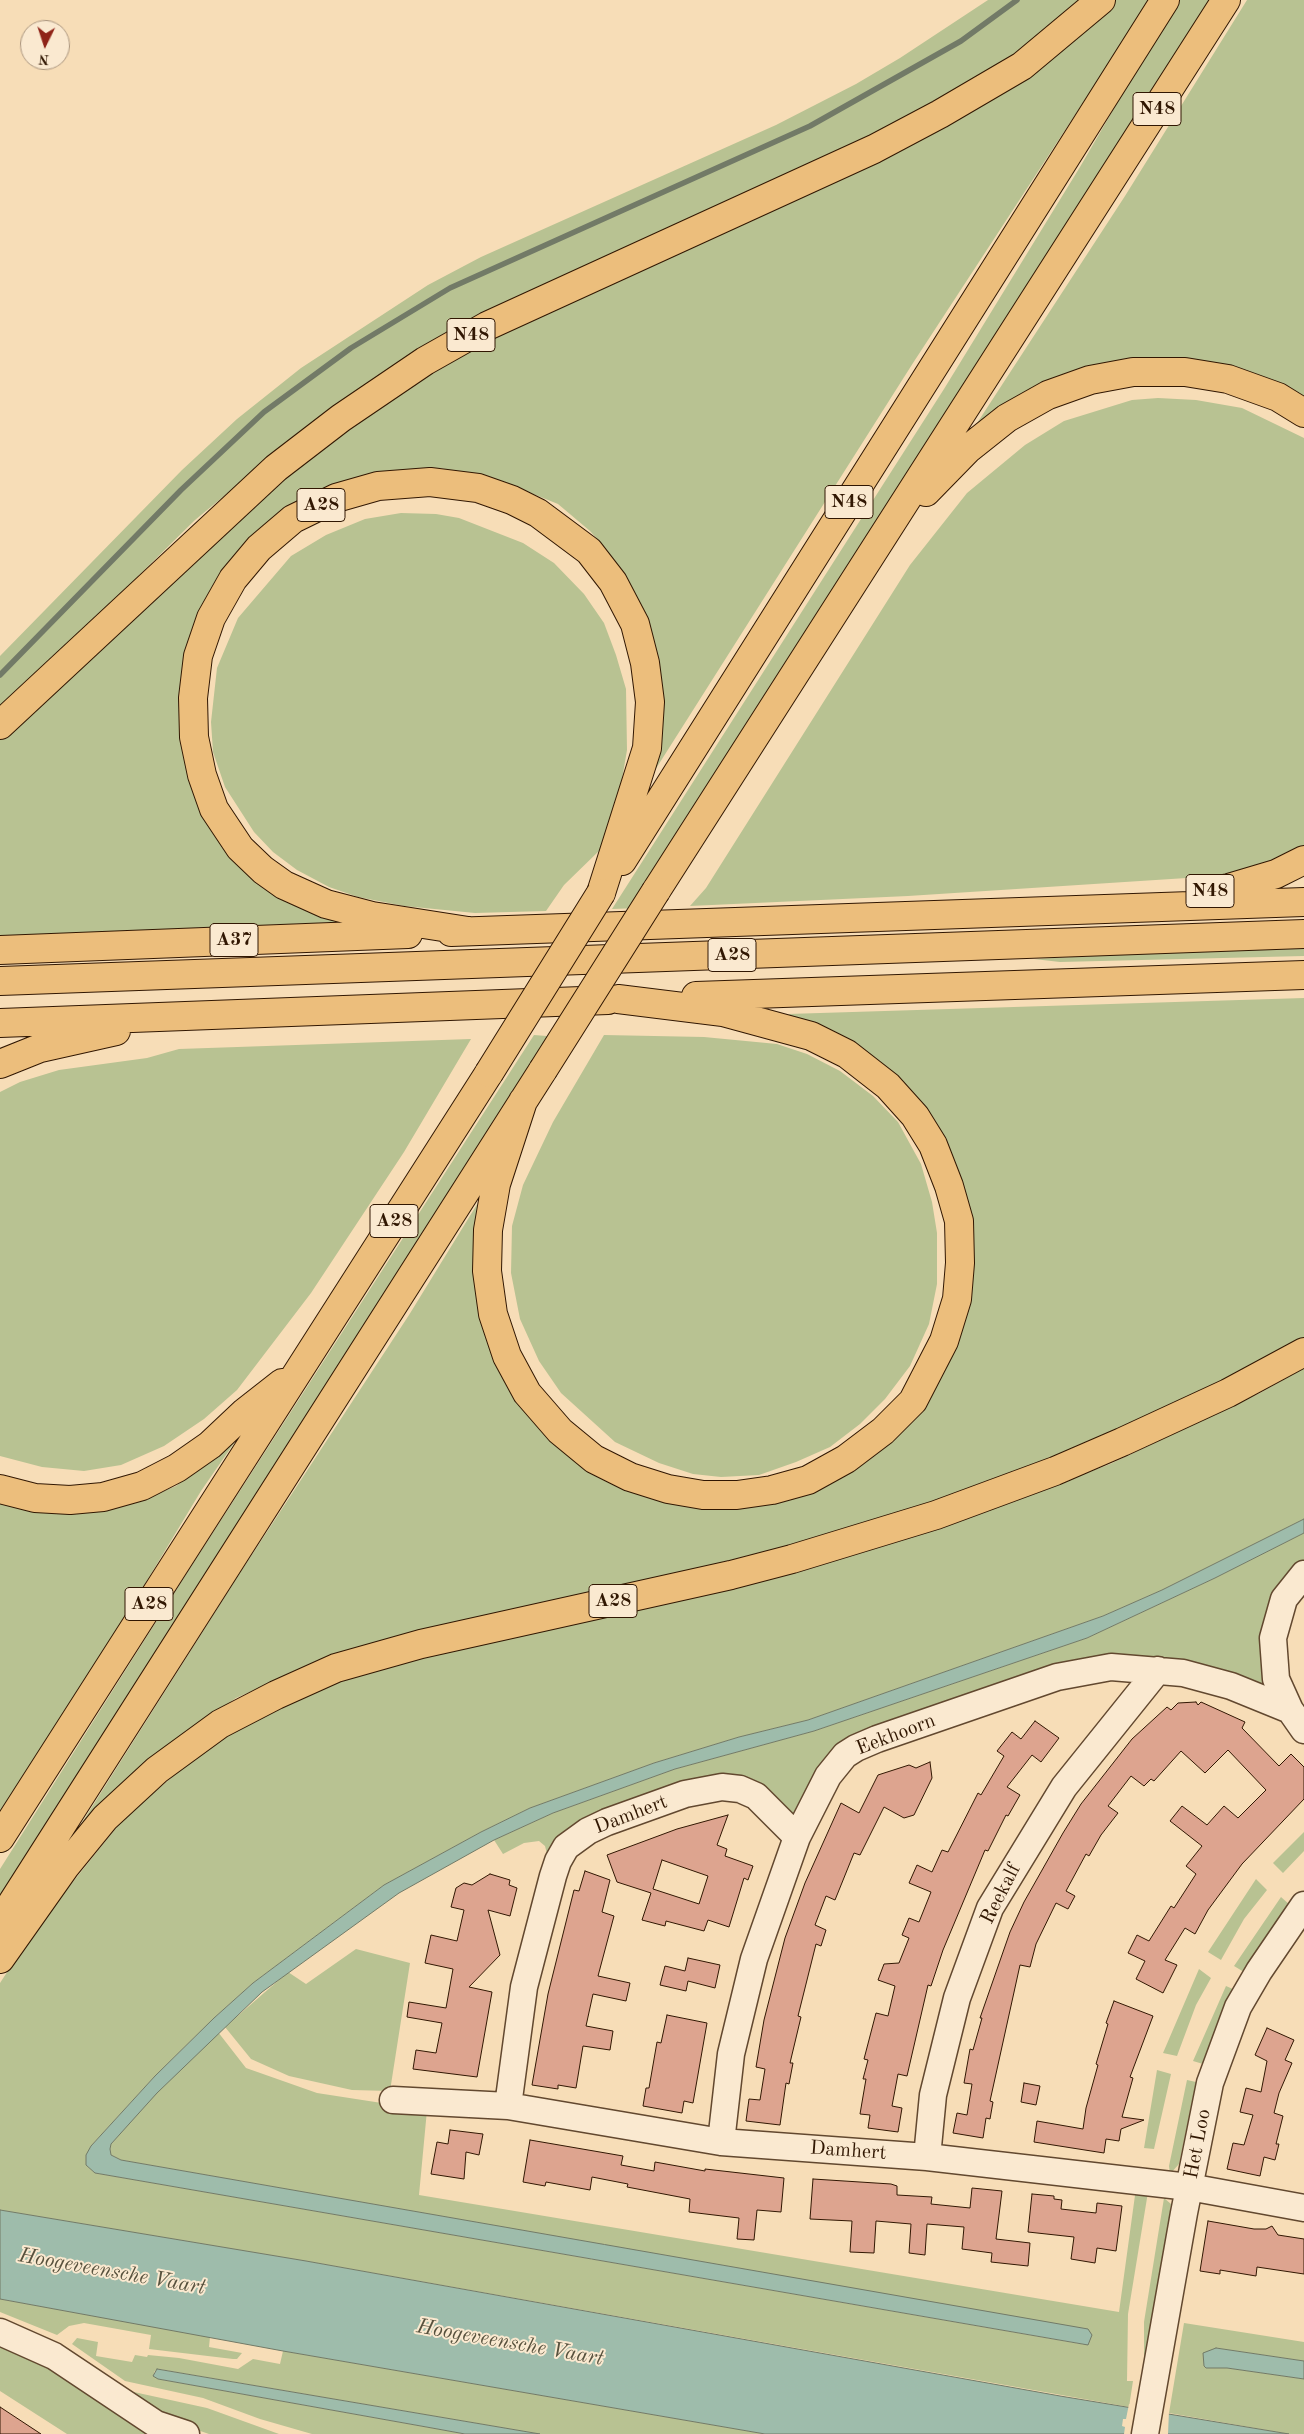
<!DOCTYPE html>
<html>
<head>
<meta charset="utf-8">
<style>
  body { margin:0 }
  #map { position:relative; width:1304px; height:2434px; overflow:hidden; background:#f7ddb7; font-family:"Old Standard TT",serif }
  canvas { display:block }
  .north { position:absolute; left:20px; top:20px; width:50px; height:50px; box-sizing:border-box; background:#fae9d0; border:1px solid #aa957e; border-radius:50%; rotate:184deg; font-size:14px; font-weight:700; line-height:20px; text-align:center; color:#311702 }
  .north::after { content:''; display:block; margin:auto; width:18px; height:22px; background:#8f2418; clip-path:polygon(50% 0,100% 100%,50% 72%,0 100%) }
</style>
</head>
<body>
<div id="map">
<canvas width="1304" height="2434"></canvas>
<div class="north">N</div>
</div>
<script>
const context = document.querySelector('canvas').getContext('2d');
context.lineJoin = 'round';
function fillPath(path, color) { context.fillStyle = color; context.fill(path, 'evenodd'); }
const shape = rows => new Path2D(rows.map(r => 'M' + r).join(''));
function stroke(path, color, width, dash) { context.strokeStyle = color; context.lineWidth = width; context.lineCap = dash ? 'butt' : 'round'; context.setLineDash(dash || []); context.stroke(path); }
function drawText(font, color, halo, rows, align = 'center') {
  context.font = font + ' "Old Standard TT",serif'; context.lineWidth = 4; context.setLineDash([]); context.textBaseline = 'middle'; context.strokeStyle = halo; context.fillStyle = color; for (const [text, x, y, turn = 0] of rows) {
    context.save(); context.translate(x, y); context.rotate((+turn || 0) * Math.PI / 180); context.textAlign = isNaN(turn) ? turn : align; if (halo) context.strokeText(text, 0, 0); context.fillText(text, 0, 0); context.restore();
  }
}
const green = shape([
  [988,0,1083,0,1018,52,916,115,361,388,327,411,195,520,52,661,0,708,0,656,182,470,237,419,301,368,428,285,481,257,776,125,856,84,900,58],
  [1116,0,1150,0,913,363,650,778,623,576,607,550,590,531,558,504,501,481,440,468,381,472,335,485,207,605,198,793,341,922,0,936,0,739,260,496,415,376,1105,12],
  [1177,0,1218,0,640,908,612,909,944,389,1080,167],
  [1247,0,1304,0,1304,398,1154,367,968,437,1125,196],
  [1158,398,1196,400,1242,408,1304,438,1304,857,1264,873,908,896,690,906,706,888,910,565,967,493,1025,445,1064,421,1132,400],
  [401,513,436,514,459,518,523,543,554,563,584,594,604,623,616,655,626,689,627,750,620,791,602,848,564,885,546,911,475,913,404,906,358,897,329,887,297,870,273,852,254,832,225,787,213,752,211,722,217,668,238,618,291,556,326,535,365,519],
  [1304,945,1304,956,1060,962,1034,959],
  [1304,998,1304,1344,1166,1413,966,1493,830,1535,591,1595,332,1656,236,1698,167,1746,71,1840,238,1576,409,1315,484,1193,479,1297,590,1466,781,1500,942,1372,964,1194,828,1032,788,1014],
  [534,1035,559,1037,0,1904,0,1869,185,1576],
  [604,1035,704,1037,777,1044,807,1054,840,1071,873,1096,898,1122,921,1164,932,1202,937,1233,937,1284,929,1324,910,1366,885,1399,860,1424,830,1447,796,1462,759,1475,721,1477,693,1474,659,1463,615,1442,561,1393,539,1361,520,1319,511,1273,512,1226,523,1185,553,1122],
  [471,1039,404,1152,311,1293,237,1390,204,1419,164,1446,121,1465,84,1471,42,1467,0,1456,0,1092,20,1082,59,1070,147,1058,179,1049],
  [1304,1368,1304,1519,1162,1590,1103,1616,808,1720,739,1737,654,1763,530,1808,481,1832,384,1885,253,1983,214,2018,155,2076,91,2146,86,2165,95,2173,1087,2345,771,2274,121,2160,111,2155,110,2149,111,2144,153,2091,218,2032,246,2068,317,2093,427,2110,419,2195,1119,2312,1136,2188,1148,2192,1128,2314,1127,2381,1133,2381,1129,2407,306,2261,0,2210,0,1983,36,1928,124,1818,192,1760,247,1723,324,1688,389,1665,778,1577,998,1507,1110,1464,1260,1393],
  [239,1436,201,1491,137,1597,0,1813,0,1499,121,1505,152,1496,176,1486],
  [1304,1533,1304,1562,1272,1687,1159,1662,858,1738,800,1810,794,1813,788,1814,744,1783,547,1854,545,1846,539,1841,524,1843,503,1854,494,1840,553,1813,675,1769,814,1731,1087,1638,1215,1578],
  [1304,1832,1304,1851,1283,1873,1273,1863],
  [1256,1879,1267,1890,1244,1919,1221,1960,1208,1952],
  [1281,1897,1290,1905,1266,1936,1244,1972,1234,1966],
  [356,1949,410,1963,390,2091,352,2090,289,2076,251,2059,225,2027,288,1972,306,1984],
  [1199,1969,1211,1978,1196,2005,1177,2056,1163,2053],
  [1226,1986,1235,1990,1203,2064,1193,2061],
  [1157,2070,1171,2074,1154,2149,1144,2148],
  [1187,2080,1196,2082,1179,2164,1170,2174,1169,2166],
  [1164,2198,1171,2204,1150,2361,1144,2361,1144,2322],
  [0,2299,210,2337,209,2347,242,2353,237,2359,233,2359,149,2349,151,2335,84,2323,69,2326,57,2335,0,2312],
  [1184,2323,1304,2342,1304,2361,1216,2348,1206,2368,1227,2368,1304,2379,1304,2434,1289,2434,1169,2413],
  [77,2338,98,2342,96,2356,132,2362,135,2355,147,2357,148,2355,179,2358,238,2369,253,2359,280,2364,283,2351,765,2434,540,2434,158,2369,154,2372,158,2379,465,2434,312,2434,260,2419,203,2398,125,2381,72,2344],
  [0,2342,18,2347,157,2434,67,2434,0,2391],
  [120,2389,207,2408,279,2434,209,2434,180,2424]
]);
const water = shape([
  [1304,1519,1304,1533,1215,1578,1087,1638,814,1731,675,1769,553,1813,494,1840,399,1893,262,1992,157,2093,111,2144,110,2149,111,2155,121,2160,1088,2329,1092,2335,1088,2345,95,2173,86,2165,86,2155,91,2146,155,2076,214,2018,253,1983,384,1885,481,1832,530,1808,654,1763,739,1737,808,1720,1103,1616,1162,1590,1304,1519],
  [0,2210,306,2261,1060,2396,1289,2434,765,2434,283,2351,0,2299,0,2210],
  [1216,2348,1304,2361,1304,2379,1227,2368,1206,2368,1204,2366,1203,2353,1216,2348],
  [157,2369,540,2434,465,2434,432,2428,158,2379,153,2376,157,2369]
]);
const pier = shape([
  [1129,2404,1169,2411,1168,2434,1124,2434,1125,2427,1122,2426,1123,2419,1126,2419]
]);
const stream = shape([
  [0,675,181,490,264,412,351,348,450,288,810,126,961,41,1017,0]
]);
const building = shape([
  [1196,1702,1198,1705,1201,1702,1245,1722,1242,1728,1279,1766,1291,1754,1304,1767,1304,1799,1242,1864,1208,1910,1195,1934,1185,1928,1165,1960,1177,1965,1163,1993,1136,1979,1145,1961,1128,1953,1137,1935,1149,1941,1171,1906,1174,1908,1196,1874,1186,1866,1202,1846,1170,1821,1182,1806,1207,1825,1224,1806,1238,1818,1266,1790,1228,1750,1205,1773,1181,1751,1154,1781,1151,1779,1144,1786,1131,1776,1108,1806,1118,1813,1101,1835,1089,1856,1086,1854,1066,1891,1075,1896,1068,1909,1056,1903,1036,1944,1030,1967,1020,1965,990,2101,993,2102,990,2119,986,2118,983,2138,953,2133,957,2113,967,2115,972,2084,964,2083,970,2049,973,2050,982,2018,980,2018,1010,1932,1024,1902,1063,1833,1081,1804,1132,1739,1167,1707,1171,1710,1178,1703,1196,1702],
  [1035,1721,1059,1738,1041,1762,1032,1755,1007,1787,1020,1795,1008,1816,1006,1815,988,1851,985,1850,943,1950,931,1986,928,1985,907,2076,898,2074,892,2106,902,2108,898,2132,868,2128,870,2115,860,2114,866,2079,863,2079,868,2060,864,2059,876,2013,888,2016,895,1986,878,1980,884,1964,899,1963,909,1938,902,1935,909,1918,919,1922,931,1892,909,1883,917,1865,932,1872,942,1850,948,1852,978,1793,981,1795,1004,1756,997,1751,1012,1732,1021,1739,1035,1721],
  [930,1762,932,1778,914,1815,904,1818,884,1807,860,1855,854,1853,835,1900,826,1896,815,1925,826,1930,821,1946,816,1944,798,2016,801,2017,790,2063,793,2063,789,2084,786,2083,780,2125,746,2121,749,2099,760,2100,765,2069,756,2067,764,2020,785,1938,805,1883,841,1803,859,1813,878,1775,909,1765,916,1768,930,1762],
  [728,1815,717,1845,727,1849,725,1856,753,1866,748,1880,744,1878,729,1927,708,1920,704,1931,666,1921,665,1926,642,1920,651,1893,617,1882,607,1855,677,1829,728,1815],
  [662,1860,708,1876,699,1904,653,1889,662,1860],
  [585,1871,610,1880,602,1912,614,1916,598,1976,630,1983,626,2001,593,1994,586,2026,613,2031,610,2050,583,2046,576,2088,558,2085,558,2089,532,2085,548,1994,574,1890,579,1891,585,1871],
  [490,1874,510,1880,509,1885,517,1888,510,1916,488,1910,500,1955,469,1987,492,1992,477,2077,413,2069,416,2050,436,2053,442,2023,407,2017,409,2002,446,2008,453,1969,425,1963,431,1935,457,1941,464,1910,451,1907,456,1888,464,1883,472,1885,490,1874],
  [688,1958,720,1965,715,1988,688,1981,686,1991,660,1985,665,1966,685,1971,688,1958],
  [1114,2001,1153,2016,1130,2077,1133,2078,1122,2117,1144,2120,1121,2129,1119,2141,1106,2139,1104,2153,1034,2142,1037,2121,1083,2129,1086,2108,1098,2065,1096,2064,1108,2024,1106,2023,1114,2001],
  [667,2015,707,2023,693,2103,684,2101,682,2113,643,2106,646,2088,649,2088,657,2042,661,2043,667,2015],
  [1267,2028,1294,2040,1285,2060,1292,2063,1279,2093,1274,2113,1283,2116,1276,2144,1279,2144,1275,2160,1264,2157,1260,2176,1227,2169,1233,2143,1244,2145,1253,2115,1240,2112,1246,2088,1261,2092,1267,2061,1255,2055,1267,2028],
  [1024,2083,1040,2086,1036,2105,1021,2102,1024,2083],
  [450,2130,483,2134,479,2155,466,2152,464,2179,431,2174,437,2142,448,2144,450,2130],
  [530,2140,623,2156,621,2165,654,2171,655,2162,705,2171,705,2169,784,2178,781,2212,757,2210,754,2240,737,2239,739,2218,689,2212,690,2199,627,2187,628,2184,592,2177,590,2190,546,2182,545,2186,523,2182,530,2140],
  [813,2179,891,2184,897,2186,897,2195,932,2197,931,2204,970,2208,972,2188,1002,2191,996,2239,1030,2243,1028,2266,991,2262,992,2253,962,2249,964,2227,927,2224,925,2255,909,2253,911,2224,876,2221,874,2253,850,2252,852,2221,810,2219,813,2179],
  [1032,2194,1054,2196,1054,2199,1062,2200,1061,2209,1096,2213,1097,2203,1122,2206,1116,2251,1097,2248,1095,2263,1071,2259,1074,2237,1028,2232,1032,2194],
  [1208,2221,1254,2229,1266,2229,1272,2226,1278,2235,1304,2239,1304,2274,1257,2267,1256,2276,1220,2270,1220,2274,1200,2271,1208,2221],
  [0,2407,41,2434,0,2434,0,2407]
]);
const minor = shape([
  [1290,1710,1276,1679,1273,1638,1284,1599,1304,1574],
  [393,2100,508,2106,721,2142,927,2157,1189,2187,1304,2208],
  [508,2106,524,1987,553,1876,558,1861,566,1847,588,1831,607,1822,685,1794,722,1787,740,1789,756,1796,797,1837],
  [721,2142,731,2054,754,1959,797,1837,828,1776,845,1755,856,1748,877,1739,1057,1677,1111,1667,1183,1673,1231,1686,1290,1710,1304,1730],
  [927,2157,933,2095,957,1998,990,1908,1064,1787,1158,1670],
  [0,2332,54,2356,156,2424,186,2434],
  [1145,2434,1184,2213,1210,2083,1238,2007,1259,1971,1304,1905]
]);
const highway = shape([
  [926,492,968,449,1007,418,1048,395,1090,380,1133,372,1185,372,1228,379,1278,397,1304,413],
  [0,725,276,468,341,418,425,361,487,326,874,149,940,114,1022,66,1101,0],
  [622,861,1165,0],
  [656,891,1226,0],
  [1201,893,1229,888,1276,874,1304,860],
  [468,931,372,916,326,904,284,885,263,870,240,848,214,809,202,775,194,737,193,698,198,656,211,618,233,579,259,548,293,519,336,498,378,486,430,482,478,488,512,500,538,513,589,551,613,582,635,624,645,663,650,702,647,748,601,893],
  [451,932,1304,902],
  [0,950,408,934],
  [0,981,1304,934],
  [696,996,1304,975],
  [0,1023,608,1000],
  [0,1064,40,1048,116,1031],
  [523,1101,496,1184,488,1230,487,1271,493,1314,507,1356,527,1393,560,1431,594,1459,630,1477,668,1489,703,1495,737,1495,772,1490,808,1480,846,1459,883,1431,913,1401,944,1341,957,1299,960,1263,959,1221,949,1186,933,1145,915,1116,888,1086,847,1054,811,1036,723,1012,618,999],
  [0,1489,35,1498,70,1500,103,1497,142,1486,177,1468,210,1445,245,1412,282,1383],
  [0,1838,489,1073],
  [0,1922,543,1070],
  [0,1959,65,1867,105,1818,157,1770,220,1724,276,1695,336,1668,421,1644,731,1575,792,1559,936,1515,1055,1471,1122,1442,1228,1393,1304,1352]
]);
const highwayBridge = shape([
  [543,1070,656,891],
  [489,1073,601,893]
]);
const shields = [
  [1157,109,48],
  [471,335,48],
  [849,502,48],
  [321,505,48],
  [1210,891,48],
  [234,940,48],
  [732,955,48],
  [394,1221,48],
  [613,1601,48],
  [149,1604,48]
];
const shieldNames = [
  ["N48",1157,109],
  ["N48",471,335],
  ["N48",849,502],
  ["A28",321,505],
  ["N48",1210,891],
  ["A37",234,940],
  ["A28",732,955],
  ["A28",394,1221],
  ["A28",613,1601],
  ["A28",149,1604]
];
const streetNames = [
  ["Eekhoorn",896,1735,-21],
  ["Damhert",631,1815,-21],
  ["Reekalf",1001,1894,-63],
  ["Het Loo",1198,2144,-79],
  ["Damhert",848,2151,4]
];
const waterNames = [
  ["Hoogeveensche Vaart",112,2272,10],
  ["Hoogeveensche Vaart",510,2343,10]
];
fillPath(green, '#b8c292');
fillPath(water, '#9ebcab');
stroke(water, '#727a67', 1);
fillPath(pier, '#f7ddb7');
stroke(stream, '#727a67', 5.5);
fillPath(building, '#dda48f');
stroke(building, '#311702', 1);
stroke(minor, '#62482f', 29);
stroke(highway, '#311702', 30);
stroke(minor, '#fae9d0', 26);
stroke(highway, '#ecbe7c', 28);
stroke(highwayBridge, '#311702', 30, []);
stroke(highwayBridge, '#ecbe7c', 28);
for (const [x, y, w] of shields) { const box = new Path2D(); box.roundRect(x - w / 2, y - 16.5, w, 33, 4); context.fillStyle = '#fae9d0'; context.fill(box); stroke(box, '#311702', 1); }
drawText('bold 19px', '#311702', null, shieldNames);
drawText('20px', '#311702', '#fae9d0', streetNames);
drawText('italic 21px', '#57513d', '#fae9d0', waterNames);
</script>
</body>
</html>
